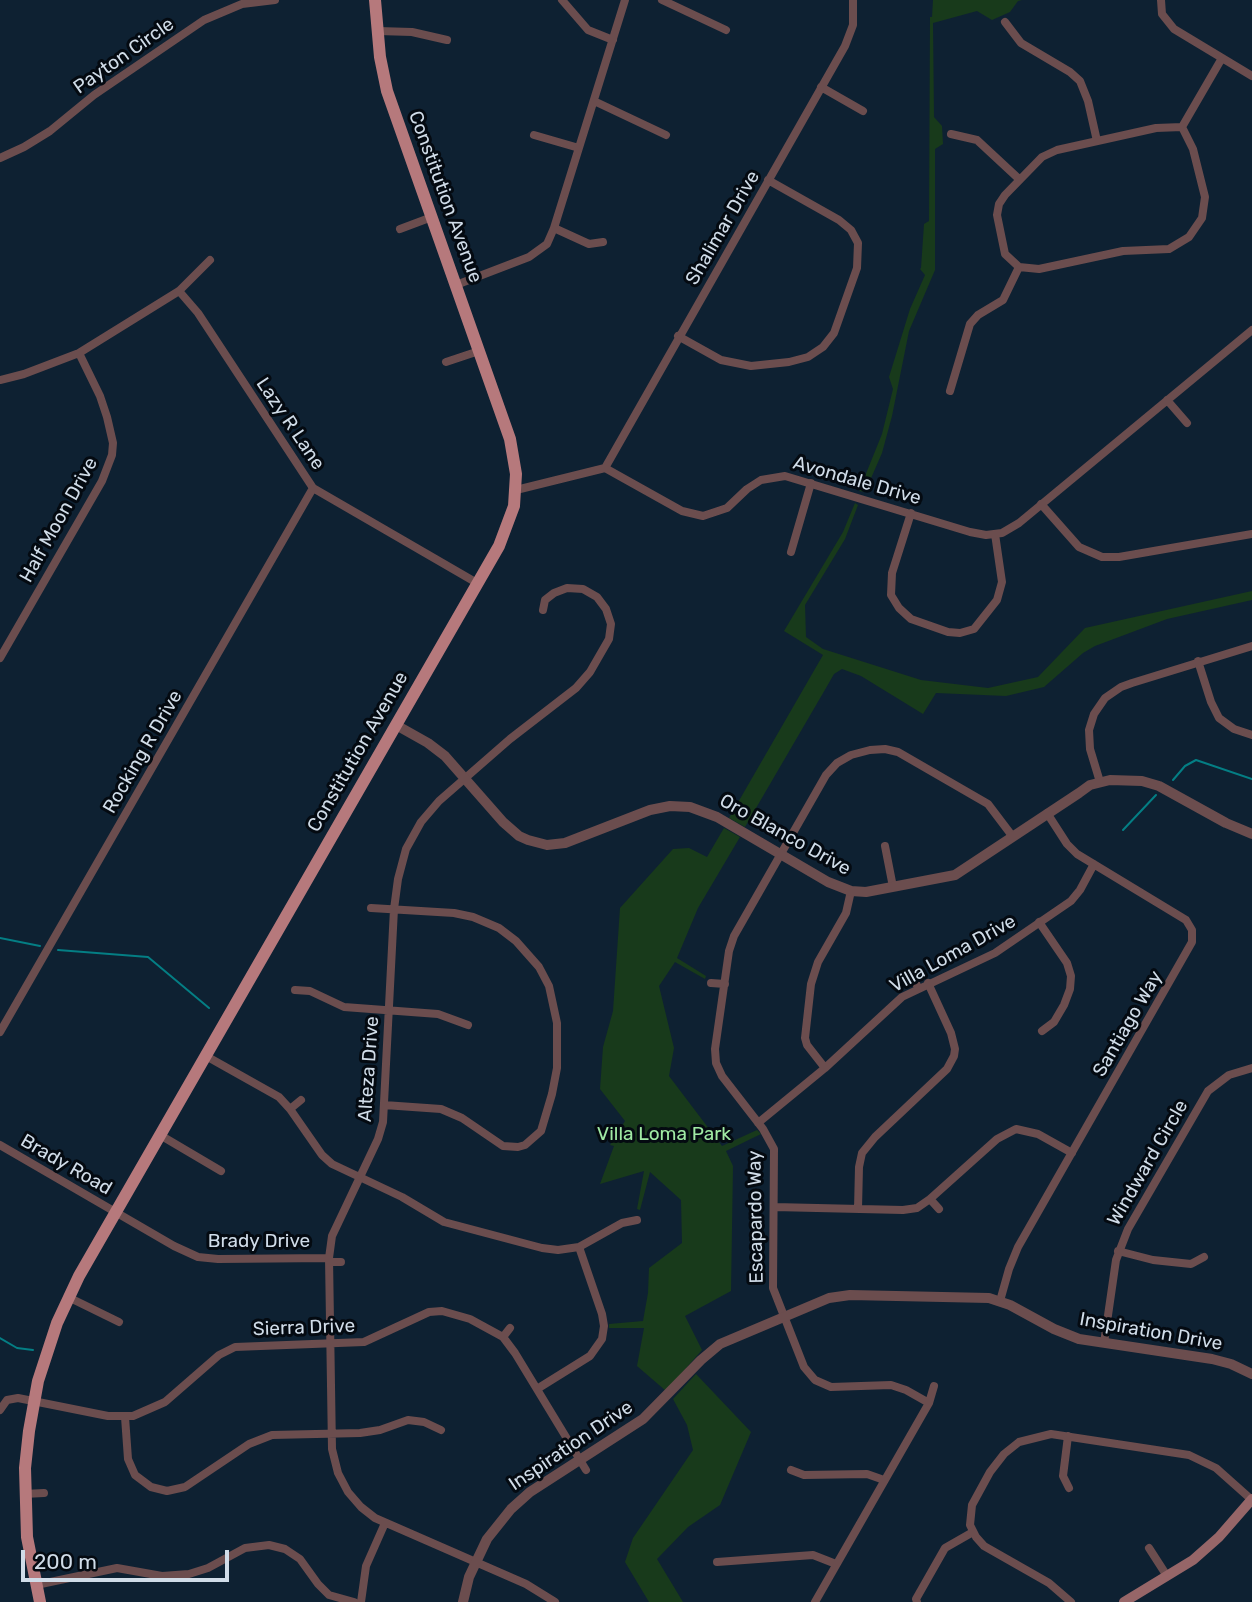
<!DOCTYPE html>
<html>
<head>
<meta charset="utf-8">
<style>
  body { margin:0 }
  #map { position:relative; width:1252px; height:1602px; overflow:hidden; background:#0e2132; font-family:Rubik,sans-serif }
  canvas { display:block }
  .scale { position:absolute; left:21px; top:1550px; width:208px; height:32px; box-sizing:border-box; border:4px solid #d0dce8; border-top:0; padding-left:9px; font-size:21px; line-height:24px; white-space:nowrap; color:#d0dce8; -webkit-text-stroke:5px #040a11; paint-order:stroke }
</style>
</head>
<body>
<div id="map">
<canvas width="1252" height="1602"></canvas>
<div class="scale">200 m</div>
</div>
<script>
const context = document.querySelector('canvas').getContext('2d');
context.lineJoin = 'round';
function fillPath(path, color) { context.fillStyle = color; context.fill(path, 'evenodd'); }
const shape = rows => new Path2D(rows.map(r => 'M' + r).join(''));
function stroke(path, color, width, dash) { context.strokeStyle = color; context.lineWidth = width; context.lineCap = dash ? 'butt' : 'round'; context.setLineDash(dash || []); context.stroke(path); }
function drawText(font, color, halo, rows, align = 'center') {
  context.font = font + ' Rubik,sans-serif'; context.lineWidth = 6; context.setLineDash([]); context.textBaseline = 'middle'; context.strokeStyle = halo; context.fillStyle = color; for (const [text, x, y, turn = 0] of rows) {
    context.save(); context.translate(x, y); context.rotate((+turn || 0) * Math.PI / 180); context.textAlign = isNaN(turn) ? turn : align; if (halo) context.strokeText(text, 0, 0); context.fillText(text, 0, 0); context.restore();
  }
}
const green = shape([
  [933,0,1022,0,1018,1,1010,12,992,20,977,11,933,23,934,117,942,126,943,144,935,149,935,270,909,331,892,416,882,453,865,492,859,491,882,434,893,389,889,377,910,309,925,275,920,269,921,268,924,224,929,221,930,17,932,17],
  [855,503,858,505,845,539,805,605,806,637,823,649,921,680,988,688,1038,677,1085,628,1252,591,1252,600,1167,619,1095,646,1083,653,1044,687,1006,696,936,693,923,714,861,676,842,669,834,674,826,688,745,827,729,818,823,655,784,631,843,532],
  [724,828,740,837,698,908,677,958,706,976,705,979,675,962,659,986,674,1048,669,1076,722,1146,757,1130,761,1134,726,1151,733,1166,731,1291,685,1316,702,1350,666,1391,637,1366,644,1328,609,1328,609,1324,643,1321,648,1293,649,1268,682,1243,681,1200,650,1172,640,1210,637,1209,644,1171,600,1184,614,1146,610,1145,625,1121,600,1089,603,1047,613,1011,620,908,673,849,689,848,707,857],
  [696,1374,751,1432,720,1505,688,1527,657,1559,683,1602,649,1602,625,1562,633,1538,693,1450,687,1425,673,1399]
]);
const stream = shape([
  [1173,780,1185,766,1196,760,1252,779],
  [1123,830,1156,795],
  [0,938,40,946],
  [58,950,148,957,209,1008],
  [0,1338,17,1348,33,1350]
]);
const minor = shape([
  [562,0,588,30,613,40],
  [662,0,726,30],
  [1161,0,1162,14,1174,29,1252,76],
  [1005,22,1021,43,1070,72,1080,81,1088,101,1097,141],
  [378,31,412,32,447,40],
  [821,87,863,111],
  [594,101,666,135],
  [1182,127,1156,128,1057,150,1042,157,1005,195,999,204,997,215,1005,254,1019,267,1039,269,1123,251,1169,249,1189,237,1202,218,1205,197,1193,149,1182,127,1222,58],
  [951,134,977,140,1019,179],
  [534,135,579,148],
  [0,158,24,147,50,131,94,95,204,20,242,4,275,0],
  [554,228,589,244,603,242],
  [400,229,432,217],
  [456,285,529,257,547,244,554,228,625,0],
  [179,291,198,313,313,488,477,583],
  [678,336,721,360,751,366,789,362,808,357,823,347,834,333,857,268,858,243,851,230,839,220,768,180],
  [446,362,479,351],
  [0,380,24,374,79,353,179,291,210,260],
  [950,391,970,324,978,315,1003,300,1019,267],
  [1167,400,1187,423],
  [605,468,845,46,853,25,853,0],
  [516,490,605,468,682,511,703,516,727,508,747,489,761,480,785,476,970,532,986,535,1002,533,1019,523,1252,330],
  [1041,504,1079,547,1102,557,1119,557,1252,534],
  [911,513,892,573,891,595,899,608,911,619,948,632,960,633,974,629,997,600,1002,582,995,534],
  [791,552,811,483],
  [543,610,545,600,554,593,567,588,583,589,597,597,606,609,611,624,609,639,590,672,576,688,510,739,439,801,421,822,406,849,398,879,394,909,383,1122,378,1139,332,1236,329,1258,332,1449,338,1473,348,1492,361,1507,375,1518,526,1584,555,1602],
  [0,658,102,481,112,455,113,443,107,417,100,396,79,353],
  [1198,661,1211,702,1219,718,1234,729,1252,735],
  [1100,782,1090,749,1089,730,1094,714,1105,698,1121,687,1132,683,1252,646],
  [885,846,893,887],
  [371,908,454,913,473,917,499,928,516,941,539,967,549,986,557,1023,557,1068,552,1094,541,1131,525,1145,518,1147,503,1146,462,1118,441,1109,384,1105],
  [1039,922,1067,963,1071,976,1070,989,1064,1005,1054,1022,1042,1031],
  [913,976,918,988],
  [711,983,725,984],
  [295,990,310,991,344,1007,438,1014,468,1025],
  [0,1032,313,488],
  [206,1056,279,1097,290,1109,322,1155,332,1164,402,1197,444,1222,542,1248,558,1250,579,1247,622,1223,637,1220],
  [825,1068,807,1045,805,1038,811,984,818,962,846,913,851,891],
  [290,1109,301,1100],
  [758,1123,825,1068,902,997,995,953,1071,901,1080,890,1094,864],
  [160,1135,221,1171],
  [0,1145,174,1246,198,1257,218,1259,329,1258],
  [930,1199,939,1209],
  [774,1207,903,1210,917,1208,930,1199,997,1139,1016,1129,1038,1134,1072,1153],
  [858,1209,859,1167,862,1153,875,1137,947,1069,954,1056,955,1049,951,1033,928,983],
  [1118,1251,1153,1260,1191,1264,1204,1257],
  [329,1262,341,1262],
  [68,1297,119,1322],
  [1000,1301,1009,1269,1018,1247,1192,942,1192,930,1186,920,1077,854,1067,844,1047,813],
  [503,1337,510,1328],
  [1104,1343,1116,1260,1128,1229,1208,1091,1229,1075,1252,1068],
  [537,1389,590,1356,602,1339,604,1326,602,1314,579,1247],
  [929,1403,906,1390,891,1385,831,1387,815,1380,804,1367,773,1288,774,1149,763,1129,722,1076,716,1063,715,1049,729,951,734,936,826,775,837,763,851,755,870,750,885,749,898,752,988,804,1013,837],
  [0,1410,7,1400,18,1398,108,1416,133,1416,165,1402,219,1355,235,1347,364,1342,429,1312,442,1311,470,1319,503,1337,515,1353,586,1470],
  [125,1417,128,1459,135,1475,151,1487,167,1491,185,1487,249,1444,272,1435,360,1433,380,1430,408,1420,424,1422,441,1430],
  [1068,1436,1063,1476,1069,1488],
  [791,1470,804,1475,867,1474,884,1480],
  [24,1494,44,1493],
  [1149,1548,1167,1576],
  [717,1562,813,1555,836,1564],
  [36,1585,117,1568,162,1576,189,1574,208,1568,245,1548,269,1545,285,1549,300,1559,318,1584,329,1595,354,1602],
  [361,1602,366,1566,385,1523],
  [815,1602,929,1403,934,1386],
  [917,1602,916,1599,945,1548,973,1532],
  [1071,1602,1049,1583,984,1546,976,1537,970,1525,972,1505,990,1472,1004,1454,1019,1442,1051,1434,1189,1455,1216,1468,1252,1500]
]);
const tertiary = shape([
  [396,725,428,743,445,756,503,822,519,836,528,840,547,845,565,843,650,810,670,806,690,807,717,817,828,882,851,891,866,892,955,875,1079,793,1090,785,1110,780,1142,781,1159,786,1226,823,1252,834],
  [463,1602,469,1577,487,1539,511,1509,530,1492,643,1419,701,1360,720,1344,829,1298,850,1295,989,1298,1010,1305,1054,1329,1079,1339,1212,1359,1231,1364,1252,1374]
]);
const secondary = shape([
  [1124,1602,1193,1560,1219,1537,1252,1499]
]);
const primary = shape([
  [40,1602,27,1537,25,1468,29,1431,38,1381,57,1323,79,1276,499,546,514,506,516,474,510,439,387,91,380,57,375,0]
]);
const streetNames = [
  ["Payton Circle",124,56,-35],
  ["Constitution Avenue",445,197,70],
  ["Shalimar Drive",723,228,-60],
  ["Lazy R Lane",290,424,56],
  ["Avondale Drive",857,481,16],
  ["Half Moon Drive",59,520,-61],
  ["Rocking R Drive",143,752,-60],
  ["Constitution Avenue",358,752,-60],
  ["Oro Blanco Drive",785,835,29],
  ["Villa Loma Drive",953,954,-29],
  ["Santiago Way",1128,1024,-60],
  ["Alteza Drive",369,1069,-86],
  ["Windward Circle",1148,1163,-60],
  ["Brady Road",66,1165,30],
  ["Escapardo Way",756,1217,-91],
  ["Brady Drive",259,1242],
  ["Sierra Drive",304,1328,-2],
  ["Inspiration Drive",1151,1332,10],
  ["Inspiration Drive",571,1446,-34]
];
const parkNames = [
  ["Villa Loma Park",664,1135]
];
fillPath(green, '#183a1b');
stroke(stream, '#047e84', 2);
stroke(minor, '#6b4d4e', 8);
stroke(tertiary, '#6b4d4e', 10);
stroke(secondary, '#966668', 10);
stroke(primary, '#b6797c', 12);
drawText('19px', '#d0dce8', '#040a11', streetNames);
drawText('19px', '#a0eaa4', '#040a11', parkNames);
</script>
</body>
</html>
